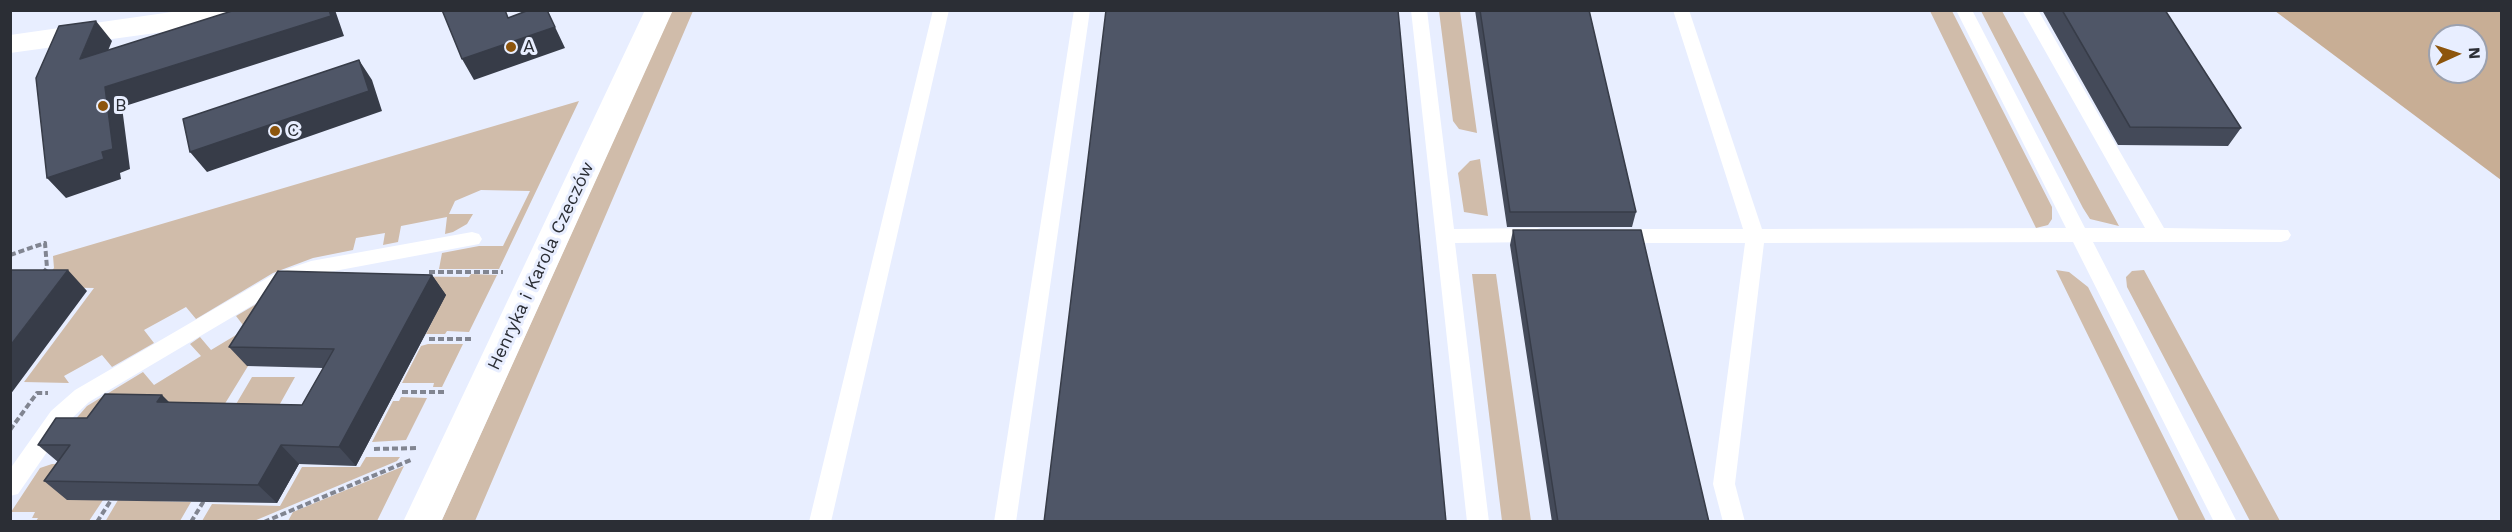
<!DOCTYPE html>
<html>
<head>
<meta charset="utf-8">
<style>
  body { margin:0 }
  #map { position:relative; width:2512px; height:532px; overflow:hidden; background:#e8eeff; font-family:"Work Sans",sans-serif }
  canvas { display:block }
  .frame { position:absolute; inset:0; border:12px solid #2b2e35; pointer-events:none }
  .north { position:absolute; left:2428px; top:24px; width:60px; height:60px; box-sizing:border-box; background:#e8eeff; border:2px solid #9ca1ae; border-radius:50%; rotate:87deg; font-size:16px; font-weight:700; line-height:24px; text-align:center; color:#2b2e35 }
  .north::after { content:''; display:block; margin:auto; width:21px; height:27px; background:#8d550c; clip-path:polygon(50% 0,100% 100%,50% 72%,0 100%) }
</style>
</head>
<body>
<div id="map">
<canvas width="2512" height="532"></canvas>
<div class="frame"></div>
<div class="north">N</div>
</div>
<script>
const context = document.querySelector('canvas').getContext('2d');
context.lineJoin = 'round';
function fillPath(path, color) { context.fillStyle = color; context.fill(path, 'evenodd'); }
const shape = rows => new Path2D(rows.map(r => 'M' + r).join(''));
function stroke(path, color, width, dash) { context.strokeStyle = color; context.lineWidth = width; context.lineCap = dash ? 'butt' : 'round'; context.setLineDash(dash || []); context.stroke(path); }
function drawText(font, color, halo, rows, align = 'center') {
  context.font = font + ' "Work Sans",sans-serif'; context.lineWidth = 6; context.setLineDash([]); context.textBaseline = 'middle'; context.strokeStyle = halo; context.fillStyle = color; for (const [text, x, y, turn = 0] of rows) {
    context.save(); context.translate(x, y); context.rotate((+turn || 0) * Math.PI / 180); context.textAlign = isNaN(turn) ? turn : align; if (halo) context.strokeText(text, 0, 0); context.fillText(text, 0, 0); context.restore();
  }
}
const green = shape([
  [672,11,693,11,475,521,441,522],
  [1439,11,1460,11,1477,133,1459,129,1453,121],
  [1930,11,1952,11,2052,207,2052,219,2048,225,2036,228],
  [1981,11,2002,11,2119,226,2090,219,2083,208],
  [579,101,499,269,439,269,442,253,479,246,503,246,530,191,481,190,455,201,449,214,473,214,467,224,453,232,445,234,447,217,401,226,398,242,383,245,385,233,356,238,353,250,313,258,273,273,196,319,186,307,144,330,154,343,112,367,102,355,64,376,69,383,24,382,94,288,38,287,54,268,53,256],
  [1480,159,1488,216,1464,212,1458,173,1470,161],
  [2056,270,2069,272,2088,287,2206,521,2179,521],
  [2144,270,2280,521,2250,521,2127,287,2126,277,2132,271],
  [340,272,337,277,294,291,218,415,66,430,87,406,143,372,154,385,201,356,190,344,200,337,211,350,246,329,236,316,292,283],
  [471,274,497,275,469,332,447,331,445,334,426,334,445,295,359,276,469,277],
  [1472,274,1496,274,1531,521,1502,521],
  [428,344,463,344,442,387,433,387,434,383,402,383,421,346],
  [252,377,295,377,276,411,232,411],
  [401,397,427,398,406,440,372,442,393,401,399,401],
  [366,457,400,457,397,461,254,521,202,521,212,504,280,506,302,467,360,467],
  [91,463,68,500,103,500,89,521,36,521,38,518,32,518,35,512,11,512,40,468,52,464],
  [404,466,377,521,288,521,293,512],
  [118,500,191,502,180,521,105,522]
]);
const forest = shape([
  [2275,11,2501,11,2501,180],
  [2440,36,2476,36,2476,72,2440,72]
]);
const path = shape([
  [10,255,45,243,47,268,43,273],
  [429,272,503,272],
  [429,339,471,339],
  [402,392,446,392],
  [10,430,37,393,48,393],
  [374,449,418,448],
  [97,522,113,497],
  [191,522,205,499],
  [264,522,413,459]
]);
const service = shape([
  [933,10,949,10,831,522,809,522,933,10],
  [1074,10,1090,10,1016,522,994,522,1074,10],
  [1411,10,1427,10,1454,229,1537,228,1544,230,1547,235,1544,240,1537,242,1455,243,1489,522,1467,522,1411,10],
  [1673,10,1689,10,1762,229,2066,228,1956,10,1972,10,2085,228,2145,228,2022,10,2038,10,2164,228,2288,230,2291,235,2288,240,2281,242,2093,242,2237,522,2214,522,2073,242,1764,243,1735,484,1745,522,1723,522,1713,484,1745,243,1618,243,1611,241,1608,236,1611,231,1618,229,1743,229,1673,10],
  [472,232,479,234,482,239,479,244,313,275,290,283,89,402,67,423,18,494,10,496,10,469,51,411,75,390,276,273,311,261,472,232]
]);
const minor = shape([
  [186,10,234,10,230,16,185,29,10,53,10,35,186,10],
  [645,10,673,10,441,522,403,522,645,10]
]);
const wall = shape([
  [1475,10,1589,10,1636,212,1632,227,1507,227],
  [2042,10,2165,10,2241,128,2228,146,2118,145],
  [1513,230,1709,522,1552,522,1510,245],
  [432,275,446,295,356,466,299,464,277,503,67,500,44,481,58,462,38,445,87,418,169,402,302,405,323,368,247,366,229,347]
]);
const shadedWall = shape([
  [329,10,335,10,344,36,122,107,130,169,120,173,121,179,66,198,47,178,102,152,105,87],
  [547,10,565,48,474,80,462,59],
  [96,21,112,41,96,80,80,59],
  [359,60,372,80,382,111,207,172,190,152],
  [68,270,87,291,10,395,10,346],
  [432,275,446,295,356,466,339,447],
  [162,395,181,414,157,402],
  [281,445,299,464,277,503,258,485]
]);
const building = shape([
  [235,10,329,10,331,16,105,87,113,149,102,152,104,159,47,178,36,78,59,26,96,21,80,59,235,10],
  [442,10,505,10,508,18,529,10,547,10,555,27,462,59,442,10],
  [1106,10,1398,10,1446,522,1044,522,1106,10],
  [1480,10,1589,10,1636,212,1510,212,1480,10],
  [2062,10,2165,10,2241,128,2130,127,2062,10],
  [359,60,369,91,190,152,183,119,359,60],
  [1513,230,1641,230,1709,522,1558,522,1513,230],
  [10,270,68,270,10,346,10,270],
  [278,271,432,275,339,447,281,445,258,485,44,481,70,445,38,445,56,418,87,418,105,394,162,395,157,402,302,405,334,349,229,347,278,271]
]);
const markers = [
  [511,47,6,"#8d550c"],
  [103,106,6,"#8d550c"],
  [275,131,6,"#8d550c"]
];
const poiNames = [
  ["A",523,47],
  ["B",115,106],
  ["C",287,131]
];
const streetNames = [
  ["Henryka i Karola Czeczów",541,266,-65]
];
fillPath(green, '#d0bcaa');
fillPath(forest, '#c8ae95');
stroke(path, '#818591', 4, [6, 3]);
fillPath(service, '#fff');
fillPath(minor, '#fff');
fillPath(wall, '#444a59');
fillPath(shadedWall, '#373c48');
fillPath(building, '#4f5667');
stroke(building, '#373c48', 1.5);
for (const [x, y, r, color] of markers) { const dot = new Path2D(); dot.arc(x, y, r, 0, 2 * Math.PI); context.fillStyle = color; context.fill(dot); stroke(dot, '#e8eeff', 2); }
drawText('18px', '#2b2e35', '#e8eeff', poiNames, 'left');
drawText('18px', '#2b2e35', '#e8eeff', streetNames);
</script>
</body>
</html>
